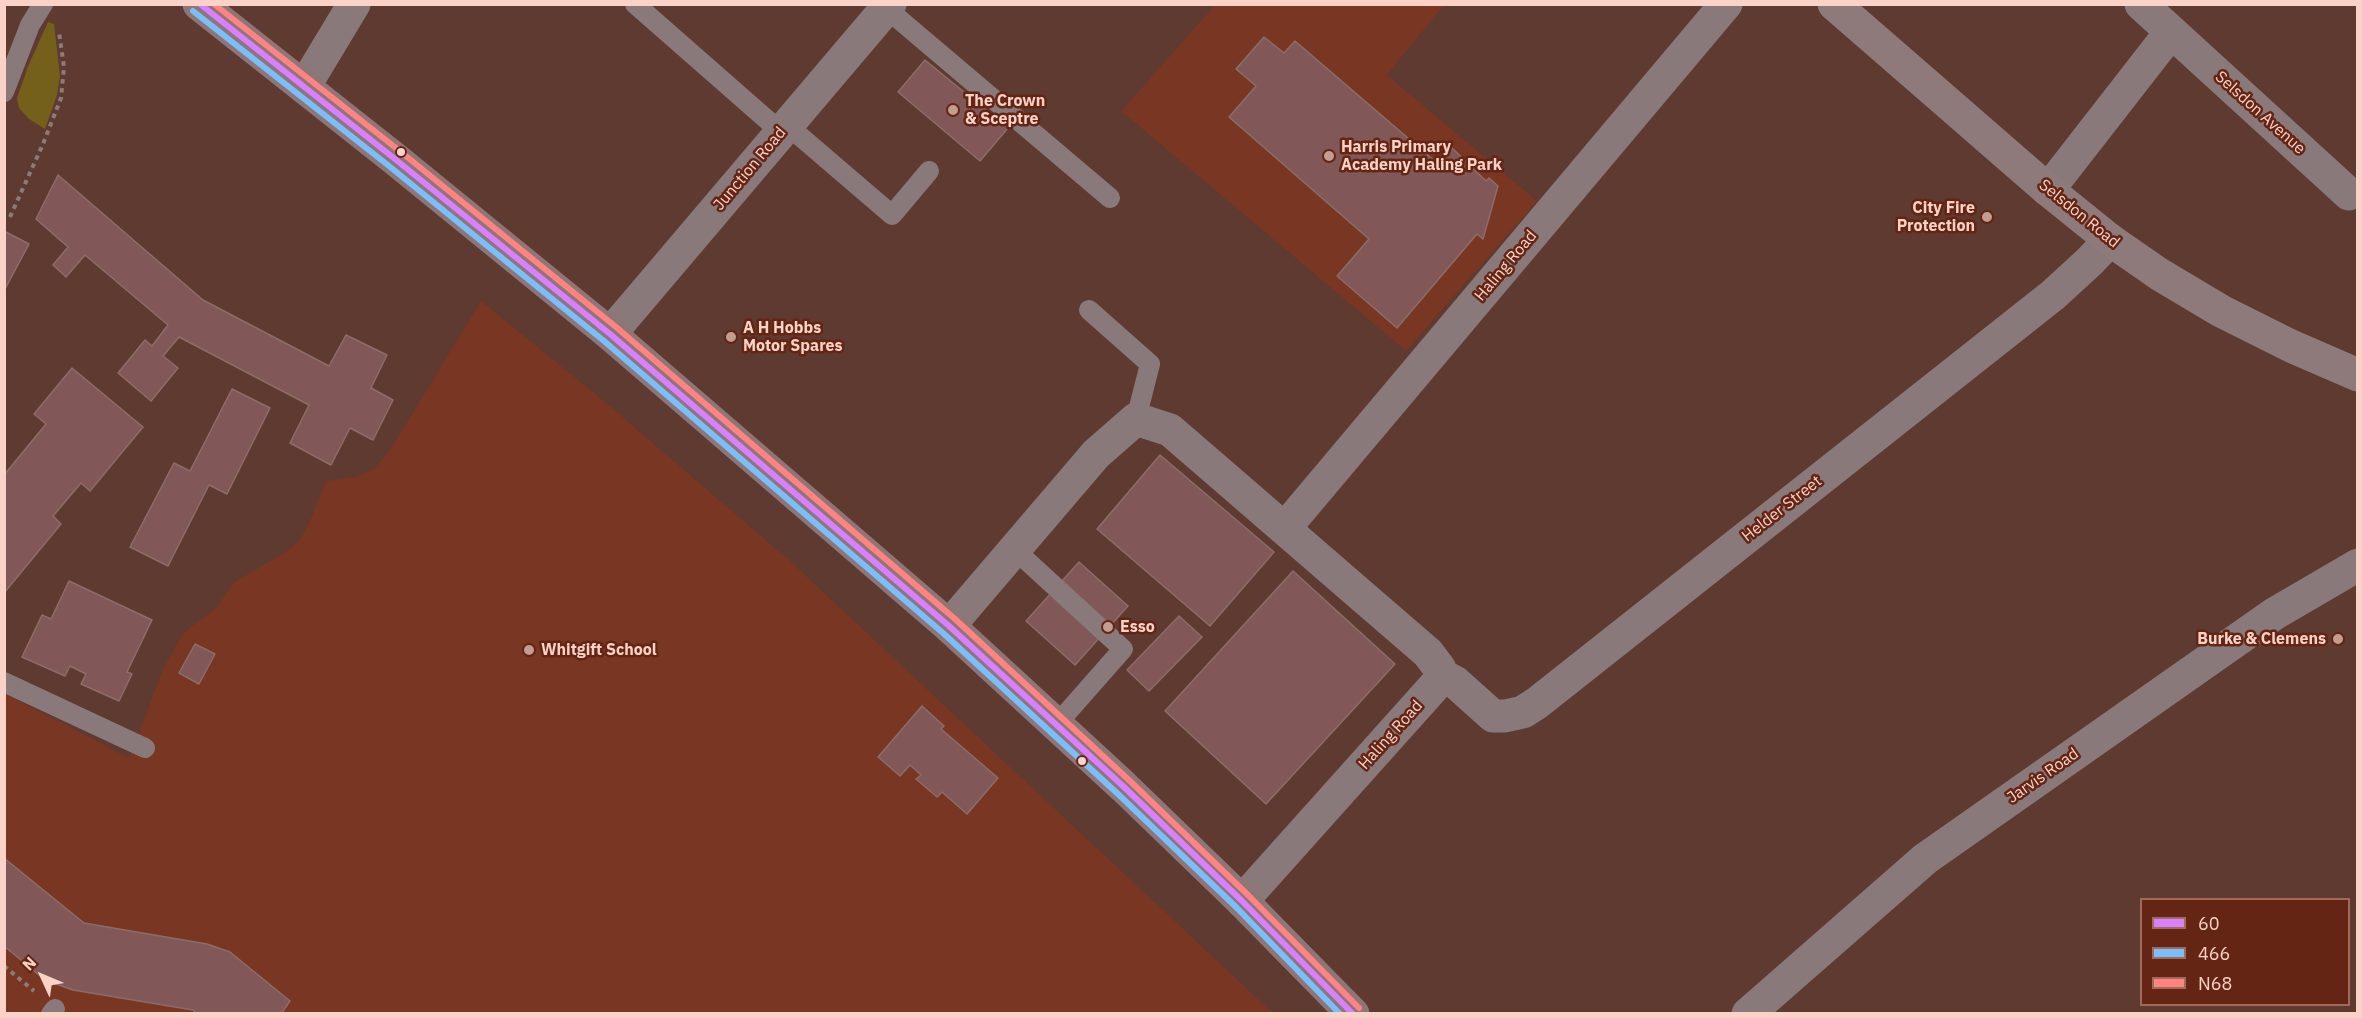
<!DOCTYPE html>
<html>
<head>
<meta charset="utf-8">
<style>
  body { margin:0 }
  #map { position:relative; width:2362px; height:1018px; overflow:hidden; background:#5e3a31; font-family:"IBM Plex Sans",sans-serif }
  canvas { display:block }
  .frame { position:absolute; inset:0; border:6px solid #fad2c7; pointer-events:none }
  .legend { position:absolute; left:2140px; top:898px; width:210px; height:108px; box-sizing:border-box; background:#642514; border:2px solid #a06a5c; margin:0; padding:8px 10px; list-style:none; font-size:18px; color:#fad2c7 }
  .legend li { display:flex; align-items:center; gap:12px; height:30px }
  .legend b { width:30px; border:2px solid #a06a5c }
  .north { position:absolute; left:12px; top:946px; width:60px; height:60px; -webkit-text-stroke:4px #642514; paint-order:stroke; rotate:314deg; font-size:16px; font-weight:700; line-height:24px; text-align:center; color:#fad2c7 }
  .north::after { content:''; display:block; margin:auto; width:21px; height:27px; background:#fad2c7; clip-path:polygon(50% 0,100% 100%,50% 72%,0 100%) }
</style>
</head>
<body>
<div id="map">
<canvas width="2362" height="1018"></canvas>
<div class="frame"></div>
<ul class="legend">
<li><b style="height:8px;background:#d880ff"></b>60</li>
<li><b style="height:8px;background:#7abffc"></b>466</li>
<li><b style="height:8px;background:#ff8380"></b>N68</li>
</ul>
<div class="north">N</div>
</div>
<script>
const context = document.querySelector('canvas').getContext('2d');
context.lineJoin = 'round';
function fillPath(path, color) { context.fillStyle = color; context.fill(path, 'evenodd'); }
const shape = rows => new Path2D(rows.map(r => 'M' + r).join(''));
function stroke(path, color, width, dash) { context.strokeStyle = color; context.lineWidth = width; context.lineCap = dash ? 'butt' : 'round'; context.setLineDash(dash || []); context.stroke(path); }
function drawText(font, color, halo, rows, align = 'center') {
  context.font = font + ' "IBM Plex Sans",sans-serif'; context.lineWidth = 5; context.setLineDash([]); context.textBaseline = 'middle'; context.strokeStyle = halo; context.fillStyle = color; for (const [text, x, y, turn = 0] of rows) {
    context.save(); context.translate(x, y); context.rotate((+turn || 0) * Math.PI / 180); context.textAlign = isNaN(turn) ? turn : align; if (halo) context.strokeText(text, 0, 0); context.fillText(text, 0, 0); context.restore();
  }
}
const built = shape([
  [1215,5,1444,5,1387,75,1537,201,1406,351,1121,111],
  [481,301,604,401,789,560,1273,1013,5,1013,4,693,129,758,164,667,183,633,216,608,234,582,284,553,299,541,309,523,326,481,355,477,373,470,390,450]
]);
const green = shape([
  [48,22,54,24,60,76,57,95,45,129,29,119,19,108,17,98,29,64]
]);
const building = shape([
  [1264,37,1284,53,1295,41,1437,163,1451,147,1486,181,1489,178,1498,186,1483,239,1477,234,1397,328,1337,276,1369,239,1229,117,1256,86,1236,69,1264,37],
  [925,60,1008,128,980,161,898,92,925,60],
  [58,175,203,300,329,366,346,335,387,355,371,388,393,400,373,440,350,428,331,465,290,443,309,405,179,337,163,356,178,368,151,401,118,373,145,340,152,346,168,325,85,255,66,277,53,265,68,247,36,219,58,175],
  [4,231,29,244,4,291,4,231],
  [72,368,143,427,90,491,81,483,53,516,61,524,4,593,4,475,46,424,34,414,72,368],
  [232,389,270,408,227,494,209,485,168,566,130,547,174,463,190,471,232,389],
  [1160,455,1274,552,1210,626,1097,529,1160,455],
  [1079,562,1128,606,1075,665,1026,621,1079,562],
  [1293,571,1395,664,1266,804,1165,711,1293,571],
  [69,581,152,620,127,672,132,674,119,701,81,684,86,674,70,666,65,676,22,657,42,615,51,619,69,581],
  [1179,616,1202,637,1149,691,1127,670,1179,616],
  [195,644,215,654,199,684,179,673,195,644],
  [922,706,944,726,941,729,998,778,967,814,942,792,937,797,916,779,921,775,910,765,900,776,878,757,922,706],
  [4,858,84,923,207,944,230,952,290,1001,281,1014,197,1014,193,1010,73,990,45,980,4,946,4,858]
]);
const path = shape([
  [10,217,43,144,61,98,64,67,59,32],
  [4,966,34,991]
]);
const lane = shape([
  [635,4,781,132],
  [887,9,1110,198],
  [4,92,30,25,43,4],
  [787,125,892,215,929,171],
  [1089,310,1150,364,1136,419],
  [1014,549,1123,649,1057,724],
  [4,682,145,748],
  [51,1014,55,1009]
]);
const street = shape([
  [2141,4,2349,194],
  [304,87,354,4],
  [2048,190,2171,32],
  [610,334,890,4],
  [1285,528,1726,4],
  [949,626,1096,454,1136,419,1170,430,1428,653,1440,669,1441,675,1439,681,1242,901],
  [1441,675,1455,682,1493,716,1505,716,1523,712,1537,703,2053,295,2089,262,2110,240],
  [1748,1014,1925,859,2274,614,2358,565]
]);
const secondary = shape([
  [1834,4,2048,190,2110,240,2159,274,2221,311,2291,346,2358,375]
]);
const primary = shape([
  [199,4,395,159,610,334,949,626,1124,787,1242,901,1353,1014]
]);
const bus1 = shape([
  [200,4,395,159,610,334,949,626,1124,787,1242,901,1353,1014]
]);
const bus2 = shape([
  [193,11,389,166,604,341,943,633,1118,794,1236,907,1340,1014]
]);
const bus3 = shape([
  [214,4,401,152,616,327,955,619,1130,781,1248,895,1359,1008]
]);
const markers = [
  [953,110,6,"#c39d92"],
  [401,152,5,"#fad2c7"],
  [1329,156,6,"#c39d92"],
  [1987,217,6,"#c39d92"],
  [731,337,6,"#c39d92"],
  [1108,627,6,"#c39d92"],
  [2338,639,6,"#c39d92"],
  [529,650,6,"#c39d92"],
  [1082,761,5,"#fad2c7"]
];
const poiNames = [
  ["The Crown",965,101],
  ["& Sceptre",965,119],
  ["Harris Primary",1341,147],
  ["Academy Haling Park",1341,165],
  ["City Fire",1975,208,"right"],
  ["Protection",1975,226,"right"],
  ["A H Hobbs",743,328],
  ["Motor Spares",743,346],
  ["Esso",1120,627],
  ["Burke & Clemens",2326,639,"right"],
  ["Whitgift School",541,650]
];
const streetNames = [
  ["Selsdon Avenue",2260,113,42],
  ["Junction Road",750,169,-50],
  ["Selsdon Road",2079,214,39],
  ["Haling Road",1506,266,-50],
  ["Helder Street",1782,509,-38],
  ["Haling Road",1391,735,-48],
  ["Jarvis Road",2043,776,-35]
];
fillPath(built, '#783623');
fillPath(green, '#74601b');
fillPath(building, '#815857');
stroke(building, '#8b6d69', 1.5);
stroke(path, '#8d7b7c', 4, [4.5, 4.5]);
stroke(lane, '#89797b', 20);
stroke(street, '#89797b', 33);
stroke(secondary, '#8e7a7b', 33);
stroke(primary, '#8e7677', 33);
stroke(bus1, '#d880ff', 6);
stroke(bus2, '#7abffc', 6);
stroke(bus3, '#ff8380', 6);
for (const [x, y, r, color] of markers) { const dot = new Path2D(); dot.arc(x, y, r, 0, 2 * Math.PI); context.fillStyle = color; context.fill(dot); stroke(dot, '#642514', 2); }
drawText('bold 16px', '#fad2c7', '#642514', poiNames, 'left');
drawText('16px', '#fad2c7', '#642514', streetNames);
</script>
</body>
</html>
